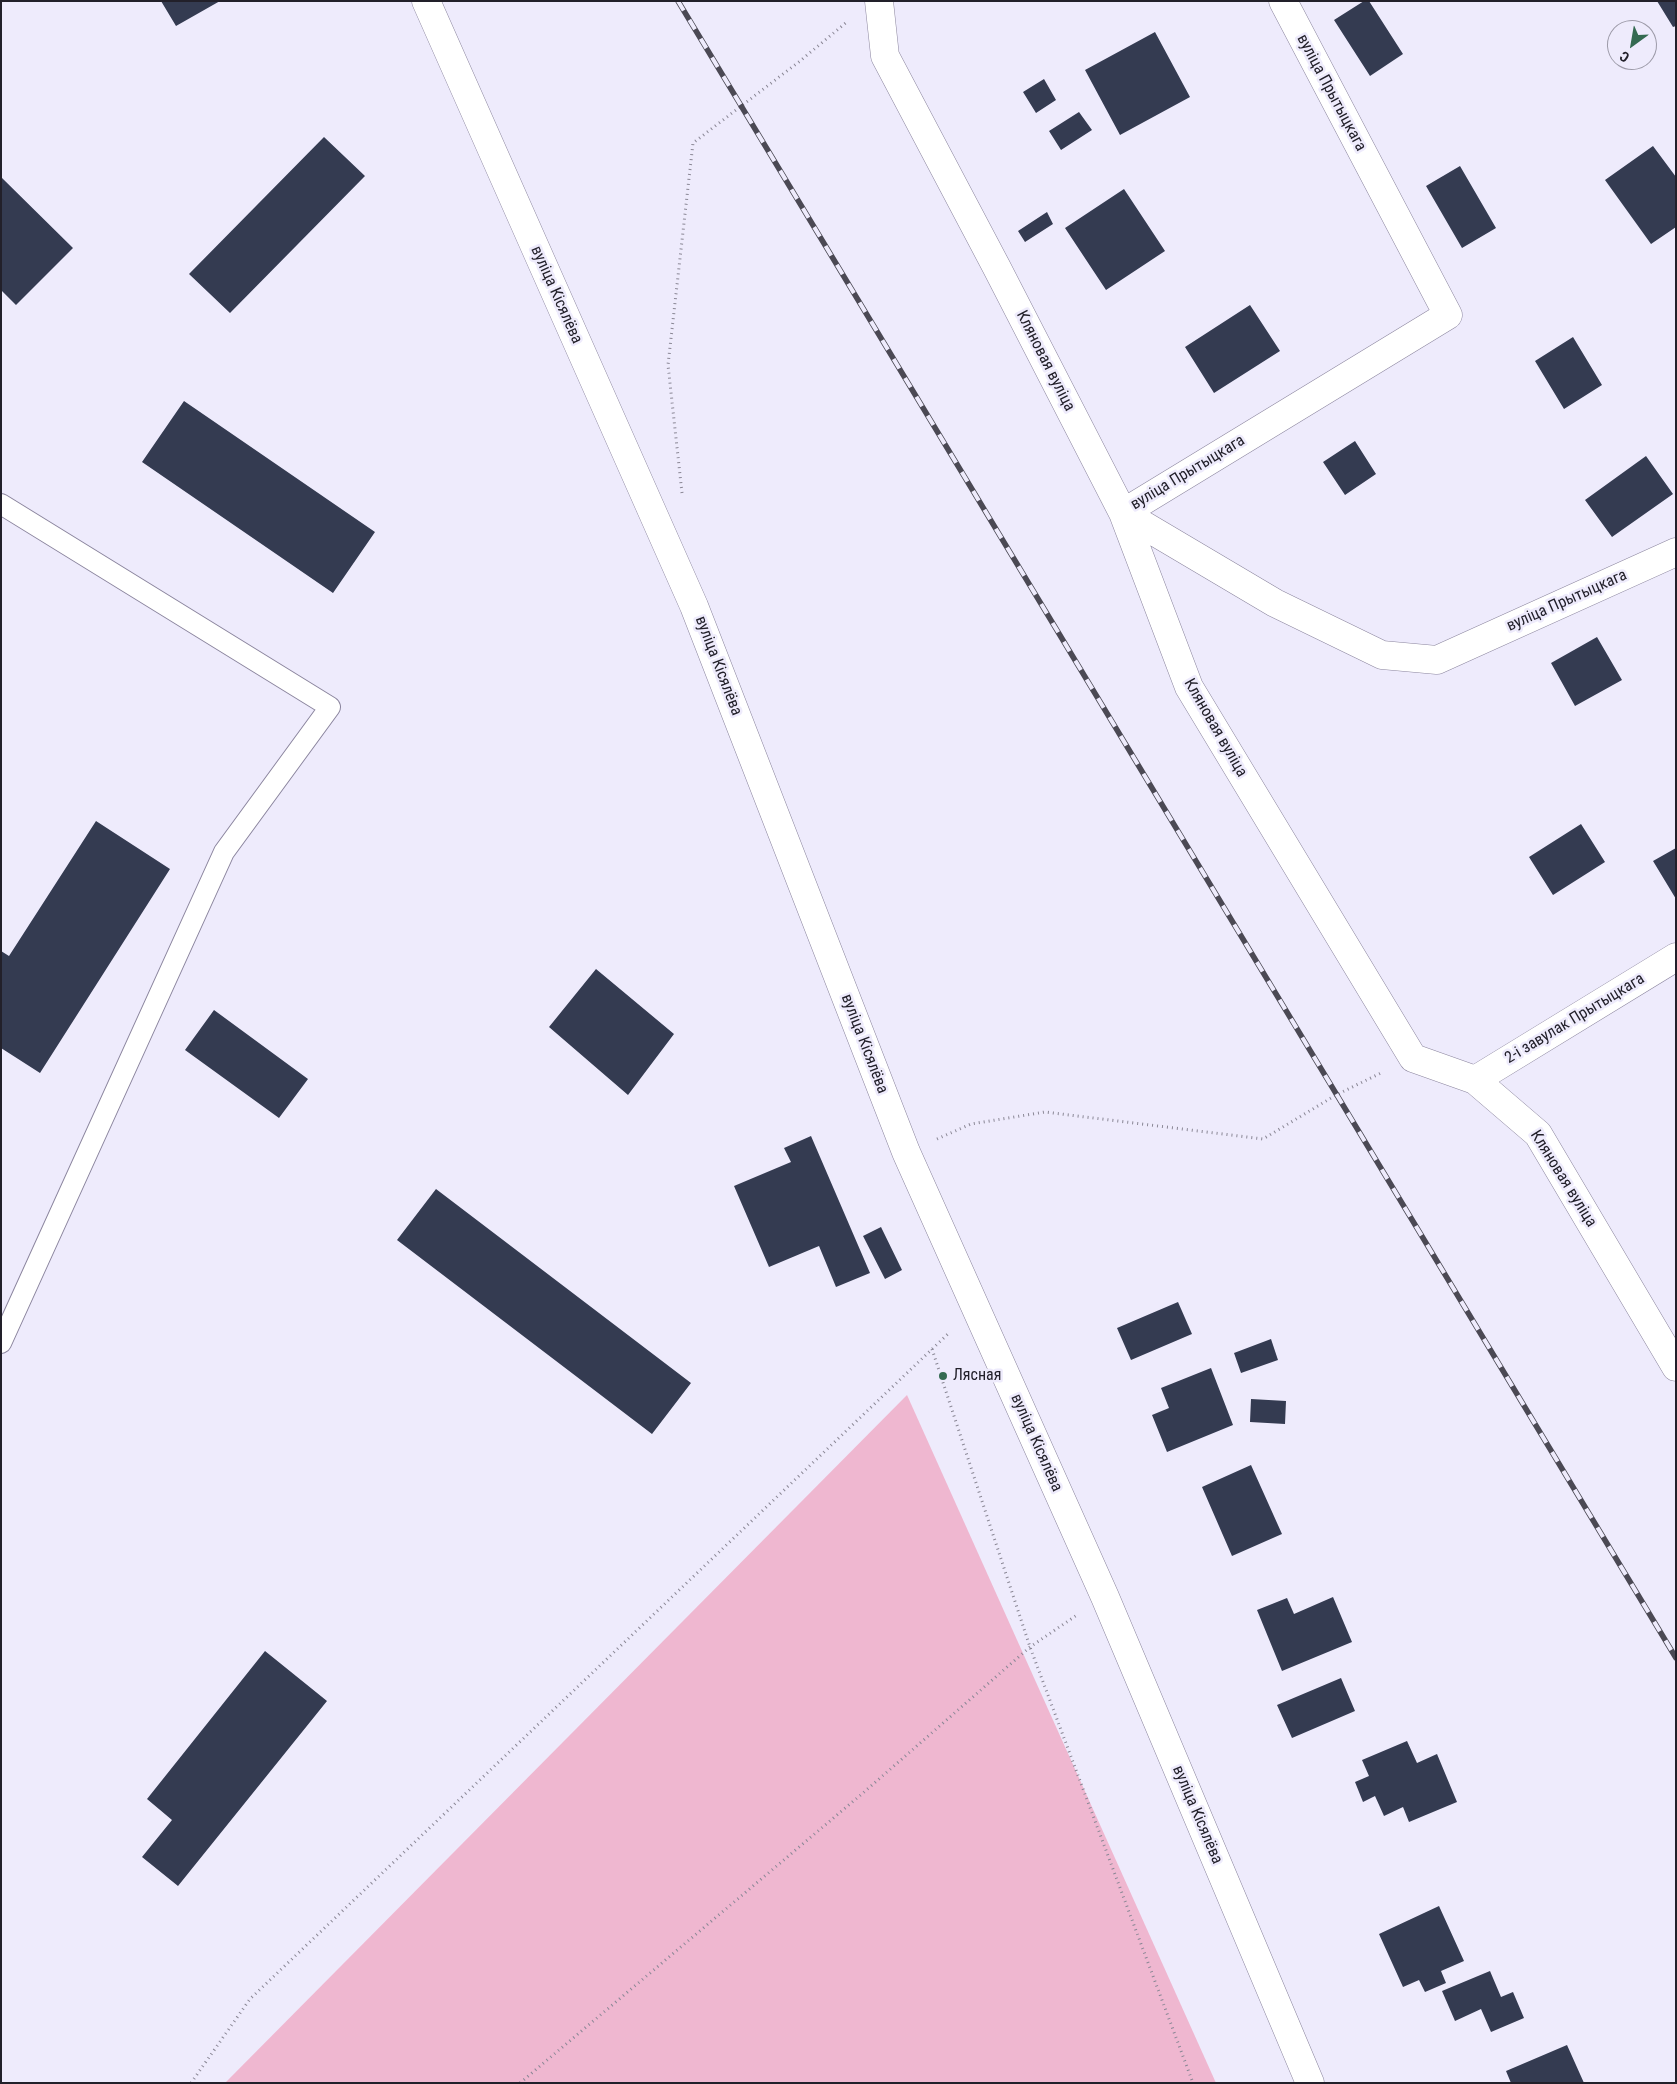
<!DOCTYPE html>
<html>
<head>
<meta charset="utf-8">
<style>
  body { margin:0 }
  #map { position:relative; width:1677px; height:2084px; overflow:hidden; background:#eeebfc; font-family:"Roboto Condensed",sans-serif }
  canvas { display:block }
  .frame { position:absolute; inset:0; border:2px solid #22202a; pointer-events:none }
  .north { position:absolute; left:1607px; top:20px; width:50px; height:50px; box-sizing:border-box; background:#eeebfc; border:1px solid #9c9aa8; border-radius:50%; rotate:212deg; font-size:14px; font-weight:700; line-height:20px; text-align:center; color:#22202a }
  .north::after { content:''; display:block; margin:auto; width:18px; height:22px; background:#346a51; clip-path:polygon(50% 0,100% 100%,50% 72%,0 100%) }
</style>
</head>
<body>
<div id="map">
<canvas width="1677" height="2084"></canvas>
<div class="frame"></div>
<div class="north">С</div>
</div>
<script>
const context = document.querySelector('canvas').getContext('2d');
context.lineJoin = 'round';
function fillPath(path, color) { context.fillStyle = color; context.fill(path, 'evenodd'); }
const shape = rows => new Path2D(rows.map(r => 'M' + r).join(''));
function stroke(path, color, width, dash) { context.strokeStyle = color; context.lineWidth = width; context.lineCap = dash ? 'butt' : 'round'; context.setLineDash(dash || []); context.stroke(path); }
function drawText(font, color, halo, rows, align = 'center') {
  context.font = font + ' "Roboto Condensed",sans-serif'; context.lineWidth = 5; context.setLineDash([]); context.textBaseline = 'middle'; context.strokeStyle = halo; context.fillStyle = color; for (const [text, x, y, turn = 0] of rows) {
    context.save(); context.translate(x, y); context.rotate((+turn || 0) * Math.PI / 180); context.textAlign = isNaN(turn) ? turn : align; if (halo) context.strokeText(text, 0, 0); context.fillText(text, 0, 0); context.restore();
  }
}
const green = shape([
  [907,1395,1216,2083,225,2083]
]);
const building = shape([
  [161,1,220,1,176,26],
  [1364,1,1369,1,1403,54,1370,76,1334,20],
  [1657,1,1676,1,1676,26,1673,27],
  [1155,32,1190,97,1120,135,1085,70],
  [1044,79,1056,100,1036,113,1023,92],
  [1079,112,1092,130,1061,150,1049,131],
  [324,137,365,176,230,313,189,274],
  [1653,146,1676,177,1676,227,1651,244,1605,180],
  [1460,166,1496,228,1462,248,1426,186],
  [1,177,73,248,16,305,1,290],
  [1124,189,1165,251,1106,290,1065,228],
  [1047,212,1053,224,1025,242,1018,231],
  [1250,305,1280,351,1214,393,1185,347],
  [1573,337,1602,385,1564,409,1535,361],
  [184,401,375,532,333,593,142,462],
  [1355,441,1376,474,1345,495,1323,462],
  [1646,456,1673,494,1612,537,1585,500],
  [1597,637,1622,680,1575,706,1551,663],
  [96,821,170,869,40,1073,1,1048,1,951,9,956],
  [1581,824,1605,862,1553,895,1529,857],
  [1676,848,1676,899,1653,861],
  [596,969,674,1034,628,1095,549,1027],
  [214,1010,308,1079,279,1118,185,1050],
  [811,1136,870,1273,836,1287,819,1246,769,1267,734,1186,791,1162,784,1148],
  [436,1189,691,1383,652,1434,397,1240],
  [881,1227,902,1270,885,1279,863,1236],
  [1178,1302,1192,1334,1131,1360,1117,1328],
  [1271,1339,1278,1360,1241,1373,1234,1353],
  [1211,1368,1233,1425,1167,1452,1152,1415,1169,1408,1161,1388],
  [1251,1399,1286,1401,1285,1424,1250,1422],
  [1251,1465,1282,1534,1232,1556,1202,1487],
  [1333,1597,1352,1642,1282,1671,1257,1610,1287,1598,1294,1614],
  [265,1651,327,1701,178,1886,142,1857,172,1820,147,1799],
  [1341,1678,1355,1711,1292,1738,1277,1705],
  [1407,1741,1417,1763,1437,1754,1457,1802,1409,1822,1403,1807,1384,1816,1375,1796,1363,1802,1355,1782,1369,1776,1362,1760],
  [1439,1906,1464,1961,1441,1971,1446,1983,1425,1992,1419,1980,1403,1987,1379,1934],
  [1490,1971,1501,1997,1513,1992,1524,2018,1491,2032,1481,2009,1455,2021,1442,1991],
  [1567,2045,1584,2083,1511,2083,1506,2071]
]);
const path = shape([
  [682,493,668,365,693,143,800,61,848,21],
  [937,1139,971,1124,1045,1112,1263,1139,1336,1095,1383,1072],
  [932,1349,1030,1647,1193,2083],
  [191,2083,250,1999,950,1332],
  [520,2083,863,1793,1030,1647,1077,1615]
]);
const service = shape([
  [1,504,330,707,224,852,1,1343]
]);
const minor = shape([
  [879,1,885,56,997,268,1123,513,1189,687,1413,1058,1475,1080,1538,1134,1676,1367],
  [1123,513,1448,315,1283,1],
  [1123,513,1275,603,1382,655,1437,660,1676,552],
  [1475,1080,1676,957]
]);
const tertiary = shape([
  [426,1,694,606,906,1152,1105,1597,1310,2083]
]);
const rail = shape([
  [678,1,1676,1658]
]);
const markers = [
  [943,1376,5,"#346a51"]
];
const streetNames = [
  ["вуліца Прытыцкага",1331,93,62],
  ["вуліца Кісялёва",556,295,66],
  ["Кляновая вуліца",1045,361,63],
  ["вуліца Прытыцкага",1188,473,-31],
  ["вуліца Прытыцкага",1567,601,-24],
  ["вуліца Кісялёва",718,666,69],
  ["Кляновая вуліца",1215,728,60],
  ["2-і завулак Прытыцкага",1575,1019,-31],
  ["вуліца Кісялёва",864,1044,69],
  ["Кляновая вуліца",1563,1179,58],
  ["вуліца Кісялёва",1036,1443,66],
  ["вуліца Кісялёва",1197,1815,67]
];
const poiNames = [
  ["Лясная",953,1376]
];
fillPath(green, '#efb7d0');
fillPath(building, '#343b51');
stroke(service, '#8b859e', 22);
stroke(minor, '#8b859e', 29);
stroke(tertiary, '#8b859e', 29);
stroke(path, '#8a8795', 3, [1, 4]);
stroke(service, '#fff', 20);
stroke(minor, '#fff', 28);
stroke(tertiary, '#fff', 28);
stroke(rail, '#4b4954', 5.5);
stroke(rail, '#eeebfc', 4, [11]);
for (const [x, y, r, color] of markers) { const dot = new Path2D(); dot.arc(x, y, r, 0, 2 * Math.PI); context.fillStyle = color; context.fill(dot); stroke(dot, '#eeebfc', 2); }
drawText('16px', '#22202a', '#eeebfc', streetNames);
drawText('16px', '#22202a', '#eeebfc', poiNames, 'left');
</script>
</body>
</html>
